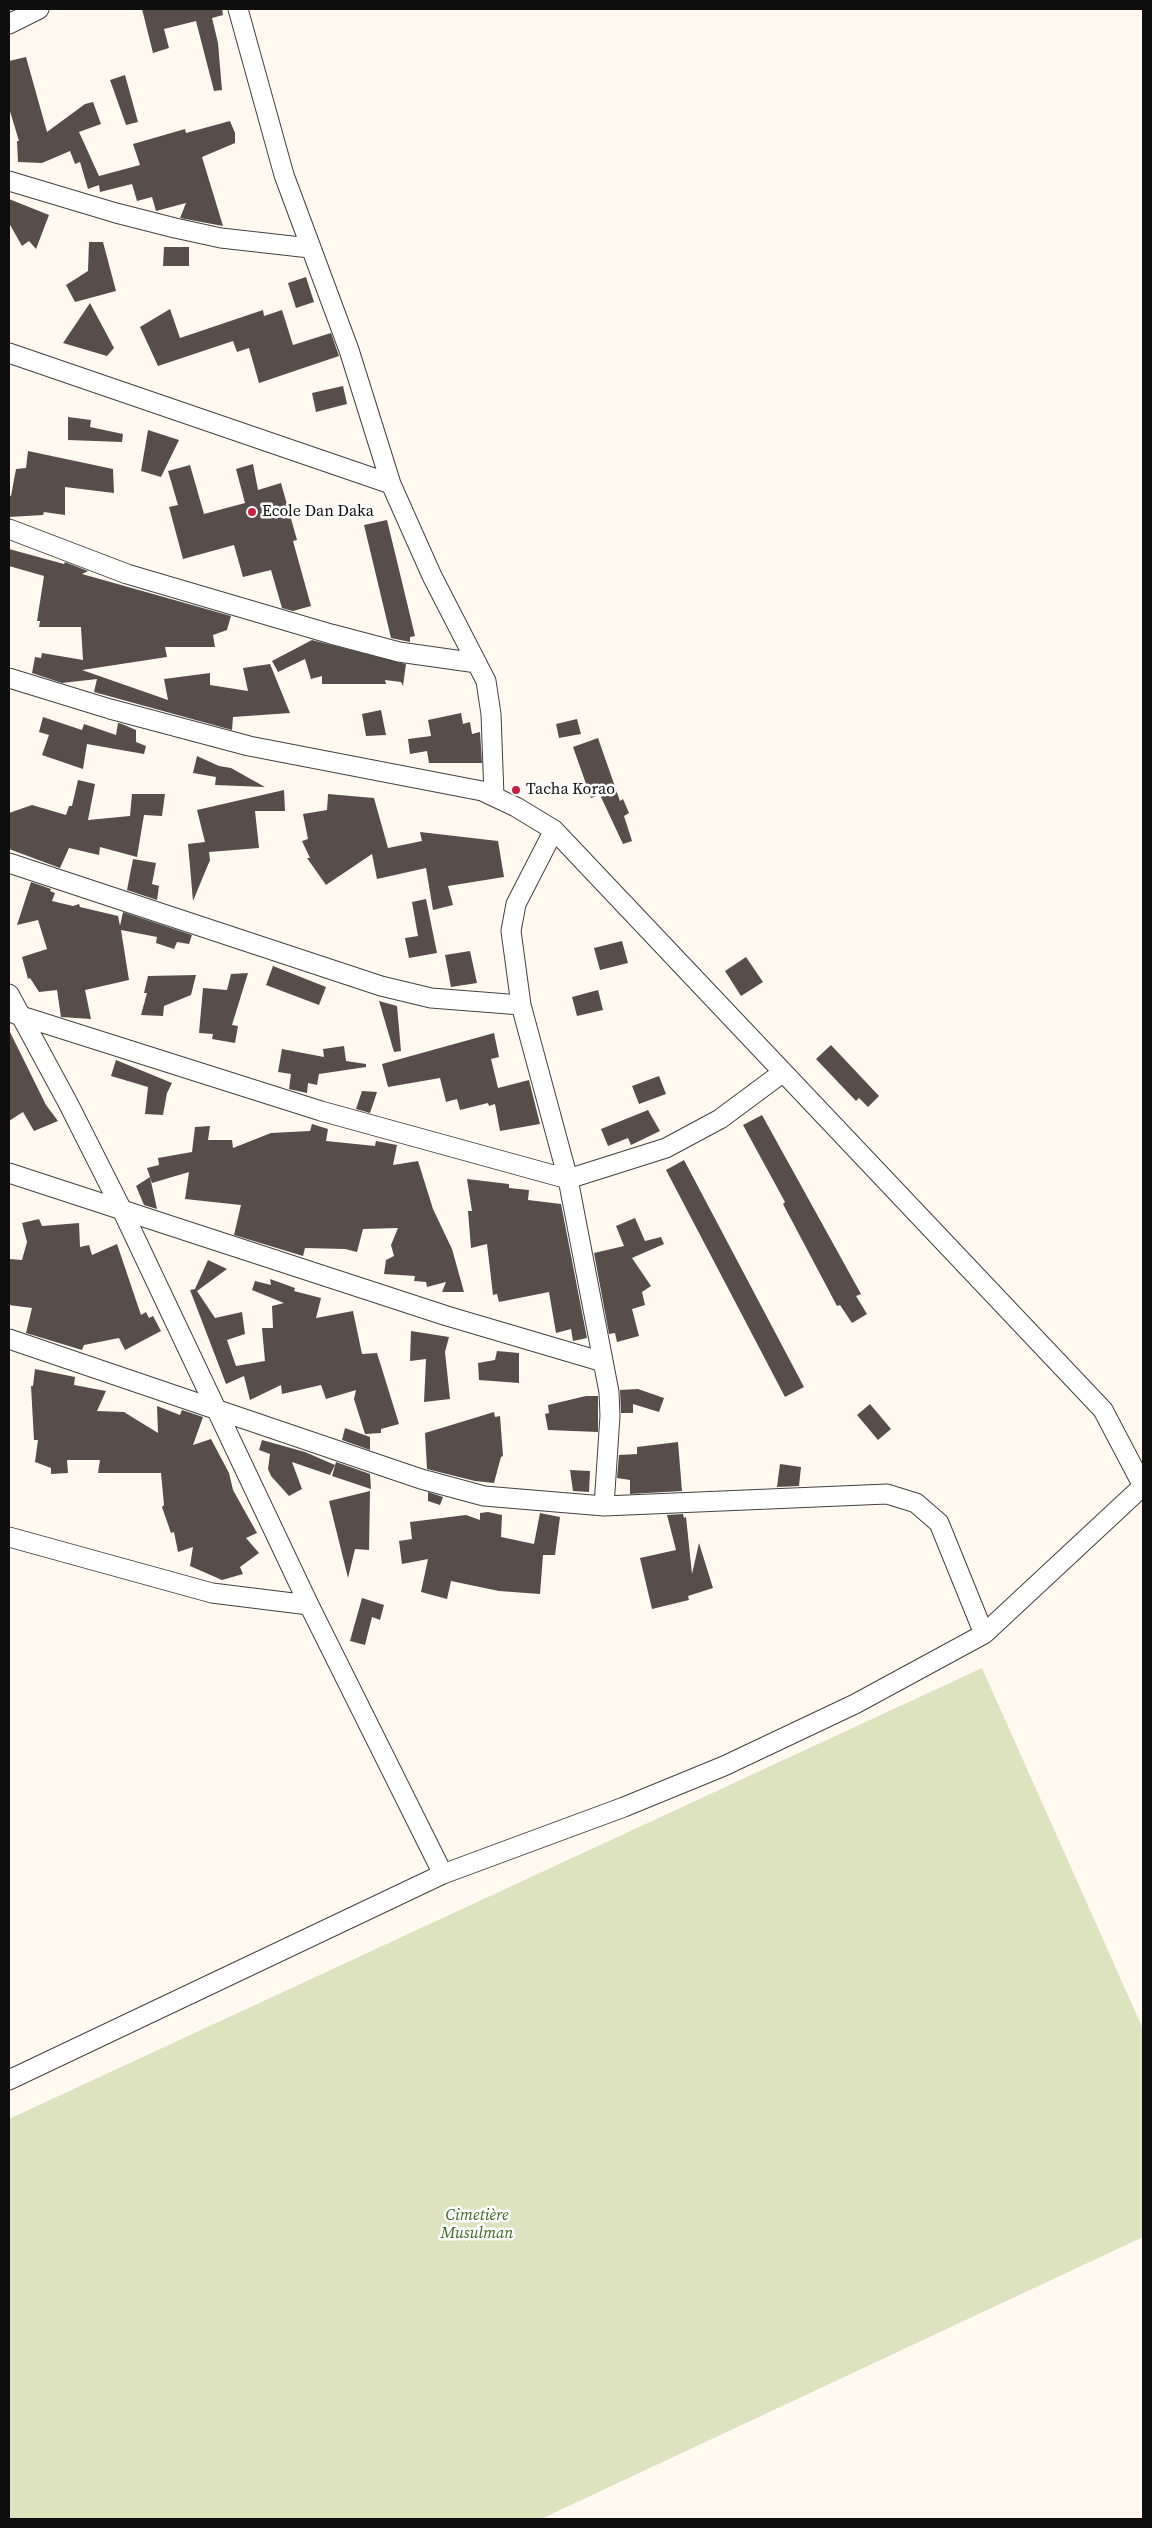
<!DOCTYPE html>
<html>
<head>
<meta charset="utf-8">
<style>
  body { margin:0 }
  #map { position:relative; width:1152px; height:2528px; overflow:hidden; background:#fff9f0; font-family:"Source Serif 4",serif }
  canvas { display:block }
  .frame { position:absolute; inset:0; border:10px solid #0e0e0e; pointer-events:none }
</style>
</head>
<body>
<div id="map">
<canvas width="1152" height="2528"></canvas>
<div class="frame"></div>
</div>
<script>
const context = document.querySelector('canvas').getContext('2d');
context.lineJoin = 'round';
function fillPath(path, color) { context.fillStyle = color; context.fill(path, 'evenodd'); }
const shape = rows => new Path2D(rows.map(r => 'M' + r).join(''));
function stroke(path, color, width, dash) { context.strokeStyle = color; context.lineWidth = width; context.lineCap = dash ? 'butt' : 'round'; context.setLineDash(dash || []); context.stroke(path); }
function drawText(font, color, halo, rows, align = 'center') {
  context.font = font + ' "Source Serif 4",serif'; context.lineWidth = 5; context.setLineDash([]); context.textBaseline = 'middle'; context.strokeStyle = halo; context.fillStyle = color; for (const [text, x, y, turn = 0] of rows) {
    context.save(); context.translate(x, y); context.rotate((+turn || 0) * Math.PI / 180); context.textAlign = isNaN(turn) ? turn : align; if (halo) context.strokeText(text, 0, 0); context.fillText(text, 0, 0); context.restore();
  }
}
const cemetery = shape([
  [982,1668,1143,2029,1143,2237,541,2519,9,2519,9,2119]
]);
const building = shape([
  [142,9,222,9,223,15,212,18,218,43,222,90,214,91,196,21,164,29,169,48,153,53],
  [26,57,47,132,85,104,93,102,101,124,79,132,99,176,140,165,133,144,185,129,186,133,230,121,235,133,235,143,202,157,223,226,180,218,186,203,156,211,152,197,137,201,132,184,100,192,99,185,88,189,80,162,75,164,70,151,42,163,18,162,17,141,19,141,9,108,9,61],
  [125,75,138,122,126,125,110,80],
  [9,199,49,215,36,249,29,241,22,246,9,223],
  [89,242,103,242,116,291,75,302,66,285,88,271],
  [164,247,189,247,189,266,163,266],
  [306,277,314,302,296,308,288,283],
  [90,303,114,348,107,356,63,343],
  [170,309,180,338,263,310,264,316,282,310,293,345,331,333,339,356,259,383,249,348,237,352,233,341,158,366,140,327],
  [343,386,347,404,316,412,312,393],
  [68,417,91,420,90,427,123,434,122,442,68,440],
  [148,430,179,440,161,477,141,471],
  [28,451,113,469,114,493,65,487,65,515,44,512,43,515,9,517,9,495,11,496,16,469,26,468],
  [253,464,258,490,281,483,297,540,293,541,311,606,293,611,282,608,271,570,243,577,234,545,183,559,169,507,178,505,168,471,190,465,204,514,245,503,236,469],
  [387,520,415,636,410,637,410,642,391,638,364,525],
  [9,549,64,564,65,562,88,571,82,574,231,616,227,630,213,635,215,647,165,647,167,657,82,670,168,700,164,679,210,673,210,685,248,691,243,668,270,664,290,713,233,717,232,730,94,692,97,679,62,683,32,673,35,657,41,658,42,653,83,660,81,627,39,627,40,621,37,621,44,576,9,566],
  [312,640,406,664,403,686,401,682,385,680,386,684,322,684,322,676,311,679,305,659,278,672,272,661],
  [381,710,386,735,366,736,362,714],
  [461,713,463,724,470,722,472,734,480,732,482,763,429,763,427,751,410,754,408,739,431,736,428,720],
  [43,717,82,730,84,724,116,735,118,723,122,724,136,730,136,742,146,746,144,754,87,744,83,769,42,755,49,735,39,732],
  [577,719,581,734,559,738,556,724],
  [598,738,620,801,623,799,629,813,624,816,632,841,623,844,600,795,591,798,573,747],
  [197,756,219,766,231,768,265,787,215,785,216,777,193,773],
  [78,780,95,784,88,820,130,816,132,794,165,794,162,816,144,815,137,857,100,847,99,855,69,848,60,868,9,849,9,813,32,805,66,815,69,806,72,806],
  [284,790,285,811,255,811,259,848,209,852,210,860,193,901,188,844,205,842,197,810],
  [328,794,374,798,388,848,422,841,420,832,498,841,504,877,448,886,453,905,433,910,426,868,377,879,372,854,326,885,307,858,310,858,302,841,308,839,303,814,327,810],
  [133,859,156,863,152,884,159,886,157,900,127,890],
  [31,882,51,889,50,891,55,893,52,901,73,906,79,904,80,907,118,916,120,926,123,912,192,935,189,944,177,942,174,949,156,943,157,937,121,930,129,980,85,990,91,1019,61,1017,57,990,39,992,30,978,28,979,22,957,47,949,38,920,17,925],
  [426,899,437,953,409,958,405,938,418,936,412,902],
  [622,941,628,963,600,970,594,948],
  [470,951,477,983,451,987,445,955],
  [746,957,763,982,741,996,725,971],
  [273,966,326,987,319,1005,266,985],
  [248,973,232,1025,238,1026,235,1043,212,1039,213,1034,199,1033,203,988,227,990,231,974],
  [196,975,191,995,164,1006,163,1016,141,1015,147,993,144,993,148,976],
  [598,990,603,1010,577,1016,572,997],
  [379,1001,397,1006,401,1051,394,1052],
  [9,1030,46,1105,58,1121,34,1131,23,1112,9,1121],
  [494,1033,499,1057,491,1059,498,1088,529,1080,540,1124,500,1131,495,1104,489,1106,488,1103,460,1110,457,1099,446,1102,440,1078,388,1087,382,1064],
  [831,1045,879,1096,868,1107,859,1098,856,1101,816,1059],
  [344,1046,346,1061,366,1064,366,1067,319,1074,317,1085,308,1083,307,1093,289,1089,291,1074,278,1072,282,1049,324,1057,323,1049],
  [116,1060,172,1083,167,1093,163,1115,145,1114,148,1087,111,1076],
  [659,1076,666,1094,639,1104,632,1086],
  [362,1091,377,1092,370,1113,356,1109],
  [648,1110,660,1131,631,1145,628,1138,608,1146,601,1129],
  [762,1115,861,1294,856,1296,867,1314,852,1323,840,1305,837,1306,783,1204,785,1202,743,1125],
  [312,1124,328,1129,326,1141,375,1146,376,1141,397,1145,393,1165,418,1161,433,1209,452,1249,464,1292,442,1292,446,1282,427,1287,426,1282,414,1281,415,1276,384,1274,386,1260,394,1256,391,1245,398,1228,363,1229,357,1252,345,1249,305,1248,303,1256,234,1235,241,1205,185,1199,189,1172,152,1183,147,1168,159,1165,158,1158,192,1152,195,1127,210,1126,208,1140,232,1140,233,1148,271,1133,310,1131],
  [684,1160,804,1387,785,1397,666,1170],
  [150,1177,157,1209,144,1205,136,1186],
  [467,1179,509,1184,509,1188,529,1190,528,1200,561,1204,587,1338,573,1341,571,1329,556,1333,549,1292,499,1302,497,1294,493,1295,487,1244,471,1248,468,1211,472,1211],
  [635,1218,645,1241,661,1237,664,1244,632,1258,651,1286,642,1292,645,1305,632,1309,639,1336,617,1342,615,1333,609,1334,594,1253,624,1246,616,1226],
  [39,1219,42,1226,79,1223,80,1247,89,1245,92,1255,117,1244,141,1315,146,1312,149,1318,153,1316,161,1331,125,1350,119,1338,84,1345,82,1350,26,1333,32,1308,9,1305,9,1259,22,1260,27,1242,22,1223],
  [208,1260,227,1269,197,1291,215,1318,242,1312,245,1334,227,1340,236,1366,265,1361,262,1328,273,1328,272,1306,284,1303,252,1290,255,1281,271,1285,270,1279,295,1288,294,1291,321,1298,316,1318,353,1311,362,1354,377,1353,399,1424,381,1429,381,1433,365,1434,354,1399,356,1390,326,1399,321,1385,282,1394,281,1385,250,1400,244,1376,226,1384,190,1290,195,1289],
  [411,1331,449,1337,445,1352,450,1399,424,1402,426,1359,410,1361],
  [497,1351,519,1353,519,1383,479,1380,478,1363,495,1360],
  [35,1369,75,1377,74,1385,106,1391,97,1411,124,1412,158,1433,157,1406,180,1415,182,1410,203,1417,193,1445,211,1439,229,1473,233,1490,257,1533,246,1538,259,1553,240,1567,243,1574,222,1580,190,1566,193,1547,178,1552,174,1532,171,1533,162,1507,164,1505,161,1473,98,1473,100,1460,67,1460,68,1473,51,1474,51,1468,35,1462,38,1440,34,1440,31,1386,33,1386],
  [638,1389,664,1398,659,1412,633,1404,633,1413,621,1413,620,1390],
  [586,1396,598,1396,598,1432,548,1430,545,1414,549,1413,548,1405],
  [870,1404,891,1429,878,1440,857,1415],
  [494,1412,495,1417,500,1416,503,1456,501,1457,494,1483,475,1481,427,1469,425,1433],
  [345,1428,370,1437,370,1450,342,1440],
  [262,1440,305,1452,335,1465,330,1475,292,1462,302,1489,289,1496,271,1476,268,1469,270,1454,259,1450],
  [678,1442,682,1491,630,1494,630,1480,617,1478,619,1455,637,1454,637,1447],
  [336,1462,370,1474,371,1489,332,1476],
  [780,1464,801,1467,799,1486,777,1487],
  [570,1470,590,1471,589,1492,573,1491],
  [370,1491,369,1550,355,1549,348,1578,329,1501],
  [428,1492,443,1497,440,1505,428,1501],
  [488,1512,502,1515,501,1537,534,1544,540,1513,560,1517,555,1555,543,1555,540,1594,499,1591,451,1581,447,1599,421,1592,428,1559,402,1564,399,1541,412,1539,410,1522,466,1515,480,1520,480,1513],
  [683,1514,684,1518,686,1517,692,1574,699,1543,713,1588,688,1596,689,1600,652,1609,640,1558,676,1550,667,1515],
  [362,1598,384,1605,380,1620,372,1617,365,1645,350,1641]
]);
const minor = shape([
  [238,9,284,175,349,350,391,484,432,576,486,681,491,714,494,796],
  [9,24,39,9],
  [9,181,116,213,175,228,221,238,310,248],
  [9,353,391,484],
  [9,529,127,574,331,634,399,652,477,663],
  [9,678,110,709,249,746,482,791,516,807,554,830,1103,1410,1143,1486],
  [554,830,516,904,511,931,521,1005,568,1179,609,1392,610,1416,604,1506],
  [9,863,381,986,431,998,521,1005],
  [9,994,68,1103,122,1210,309,1605,443,1874],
  [15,1014,321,1111,568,1179,666,1148,720,1119,782,1073],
  [9,1173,447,1316,603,1362],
  [9,1339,421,1479,484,1496,604,1506,887,1494,916,1503,939,1523,984,1634],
  [9,1537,212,1593,309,1605],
  [9,2080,443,1874,624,1807,724,1766,855,1704,984,1634,1143,1486]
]);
const markers = [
  [252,512,5,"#c42143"],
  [516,790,5,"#c42143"]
];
const poiNames = [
  ["Ecole Dan Daka",262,512],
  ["Tacha Korao",526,790]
];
const parkNames = [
  ["Cimetière",477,2216],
  ["Musulman",477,2234]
];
fillPath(cemetery, '#dde2bf');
fillPath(building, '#574d4a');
stroke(minor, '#414141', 21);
stroke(minor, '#fff', 19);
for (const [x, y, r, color] of markers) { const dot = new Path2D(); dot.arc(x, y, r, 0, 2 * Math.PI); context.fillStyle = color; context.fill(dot); stroke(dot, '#fff', 2); }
drawText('16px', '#0e0e0e', '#fff', poiNames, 'left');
drawText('italic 16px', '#38691c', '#fff', parkNames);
</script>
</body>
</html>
